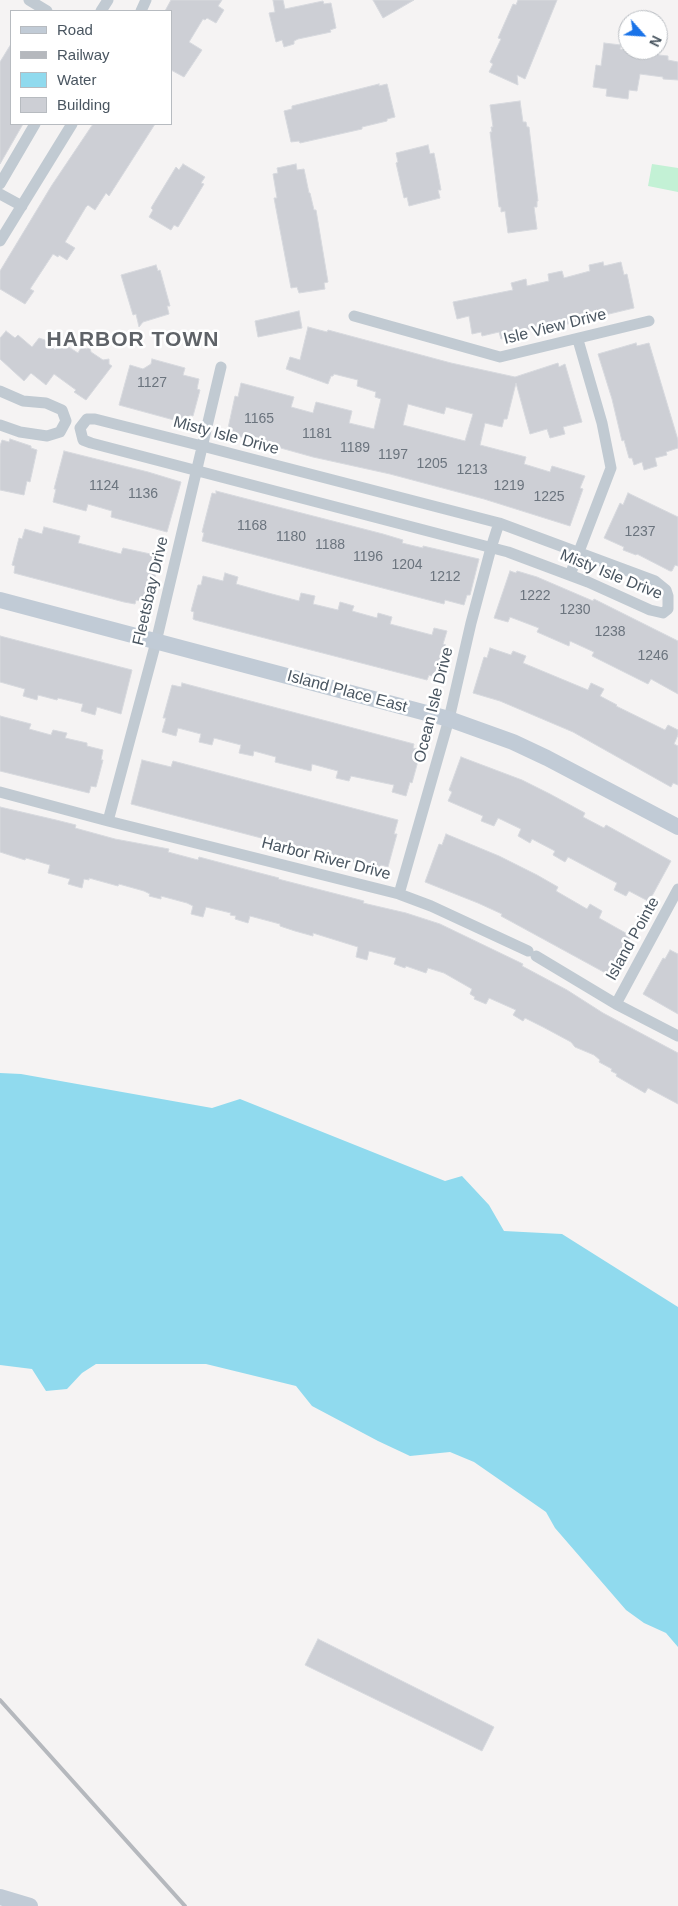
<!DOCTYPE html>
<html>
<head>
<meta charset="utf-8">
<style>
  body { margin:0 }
  #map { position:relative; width:678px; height:1906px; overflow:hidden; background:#f5f3f3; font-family:Helvetica,sans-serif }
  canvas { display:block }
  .legend { position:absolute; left:10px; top:10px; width:162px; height:115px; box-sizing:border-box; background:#fff; border:1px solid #b7bbc0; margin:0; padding:6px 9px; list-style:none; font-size:15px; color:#4a5661 }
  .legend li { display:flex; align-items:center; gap:10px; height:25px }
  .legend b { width:25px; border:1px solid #b7bbc0 }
  .north { position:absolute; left:618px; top:10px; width:50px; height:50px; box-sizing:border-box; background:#fff; border:1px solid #b7bbc0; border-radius:50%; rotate:116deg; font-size:14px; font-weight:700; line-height:20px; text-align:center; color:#4a5661 }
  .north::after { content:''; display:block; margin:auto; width:18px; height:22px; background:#1a73e8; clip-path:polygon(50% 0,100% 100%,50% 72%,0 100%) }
</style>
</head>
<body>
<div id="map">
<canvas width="678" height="1906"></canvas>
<ul class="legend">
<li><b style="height:6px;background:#c1cbd6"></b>Road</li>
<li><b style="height:6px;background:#b5b8bd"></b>Railway</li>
<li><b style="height:14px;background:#90daee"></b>Water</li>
<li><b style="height:14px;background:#cdcfd5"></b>Building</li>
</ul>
<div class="north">N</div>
</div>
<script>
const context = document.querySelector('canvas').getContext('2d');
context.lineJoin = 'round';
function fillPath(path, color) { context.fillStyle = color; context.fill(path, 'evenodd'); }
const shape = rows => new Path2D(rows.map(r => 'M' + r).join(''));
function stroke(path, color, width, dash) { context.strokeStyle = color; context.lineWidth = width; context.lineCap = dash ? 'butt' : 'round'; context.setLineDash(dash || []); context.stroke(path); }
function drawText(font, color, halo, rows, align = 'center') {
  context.font = font + ' Helvetica,sans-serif'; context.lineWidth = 5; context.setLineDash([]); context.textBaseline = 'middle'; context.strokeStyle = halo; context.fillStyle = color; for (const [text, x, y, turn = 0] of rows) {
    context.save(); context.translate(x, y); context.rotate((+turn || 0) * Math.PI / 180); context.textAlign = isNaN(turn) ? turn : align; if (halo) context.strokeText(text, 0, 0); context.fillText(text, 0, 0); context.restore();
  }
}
const green = shape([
  [652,164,678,168,678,192,648,186]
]);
const water = shape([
  [0,1073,21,1074,212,1108,240,1099,445,1181,462,1176,489,1205,504,1231,562,1234,678,1307,678,1647,666,1633,644,1623,626,1610,555,1528,546,1512,474,1462,450,1452,410,1456,378,1441,312,1406,296,1386,206,1364,96,1364,82,1373,67,1389,46,1391,32,1369,0,1365]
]);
const building = shape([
  [171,0,222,0,218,6,224,10,216,23,207,18,205,20,203,19,189,42,202,50,184,77,171,70,171,11,165,11,171,0],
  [273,0,283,0,285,9,323,1,324,4,331,3,336,28,330,30,331,32,298,39,294,41,294,44,284,47,282,40,276,42,269,13,275,12,273,0],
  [373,0,414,0,383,18,373,0],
  [518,0,557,0,525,79,517,75,518,85,489,72,493,64,490,62,501,39,498,38,513,4,516,5,518,0],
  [604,43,621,45,620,49,641,52,641,50,657,50,659,55,668,56,668,60,678,62,678,80,663,79,663,77,640,74,637,91,629,90,628,99,606,96,607,89,593,87,596,65,601,66,604,43],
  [11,44,11,124,23,124,0,164,0,62,11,44],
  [379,84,379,86,387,84,395,117,387,119,387,121,362,127,362,129,300,143,299,141,291,142,284,111,292,109,292,106,379,84],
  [520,101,523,122,526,122,527,127,529,127,535,177,538,201,537,201,537,207,534,207,537,229,508,233,505,211,501,212,501,207,499,207,490,132,492,132,491,127,493,127,490,105,520,101],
  [93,124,155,124,109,196,106,193,95,210,88,205,86,207,65,242,75,248,67,260,59,255,58,257,53,254,30,289,34,291,25,304,0,289,0,271,52,185,93,124],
  [428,145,430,154,434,153,436,163,441,190,438,190,440,198,409,206,407,197,404,198,396,163,398,162,396,153,428,145],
  [183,164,205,177,201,183,204,184,178,227,174,225,171,230,149,217,153,210,151,208,165,185,176,167,179,170,183,164],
  [296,164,297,170,304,169,309,193,310,193,314,210,316,210,328,282,324,283,325,289,299,293,297,287,291,288,274,198,277,198,273,174,278,173,277,168,296,164],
  [603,262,604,266,621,262,624,275,627,274,634,308,559,326,539,329,539,328,512,333,512,336,501,339,499,332,482,336,481,332,472,334,469,316,457,319,453,302,513,290,511,283,526,279,527,286,549,281,548,274,562,271,564,278,590,271,589,265,603,262],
  [156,265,158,271,160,270,170,306,167,306,169,314,143,322,139,327,136,314,133,315,121,275,156,265],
  [299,311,302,328,258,337,255,321,299,311],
  [308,327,327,332,328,330,451,363,515,377,558,363,559,367,565,364,582,422,563,427,565,434,550,438,547,429,530,434,516,383,507,419,504,419,502,427,485,423,480,445,526,457,524,464,550,472,552,466,585,476,580,488,583,489,570,526,484,499,390,474,313,457,227,433,235,396,238,397,241,383,294,397,291,407,313,413,316,402,352,411,349,423,374,429,381,399,375,397,376,392,357,386,358,380,334,374,333,376,331,376,328,384,286,369,290,357,300,360,308,327],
  [408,404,444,414,446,407,473,414,465,441,403,425,408,404],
  [6,331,15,338,18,335,32,347,39,338,45,340,55,350,61,342,78,353,82,346,86,349,90,348,91,352,103,360,109,359,109,364,112,366,86,400,74,392,76,390,54,374,46,385,31,373,24,381,0,359,0,338,6,331],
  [636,343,637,346,649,343,678,440,678,448,666,452,667,455,655,458,657,466,644,470,642,462,634,465,632,458,629,458,624,440,622,441,612,399,598,354,636,343],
  [152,359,185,368,183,375,199,379,197,389,200,390,193,416,190,415,188,422,185,423,119,405,130,365,143,369,151,364,152,359],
  [10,439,31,446,31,448,37,450,30,482,27,481,24,495,0,490,0,446,2,440,9,442,10,439],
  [64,451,148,472,181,482,167,532,111,517,112,511,88,504,86,511,53,502,56,489,54,489,64,451],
  [216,491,383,534,403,540,402,543,423,548,423,546,479,559,470,595,467,595,464,605,445,600,444,604,202,541,204,533,202,532,212,493,216,494,216,491],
  [628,493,678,517,678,566,675,565,672,571,670,571,637,554,636,555,623,550,624,547,604,538,620,503,623,505,628,493],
  [44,527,80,536,78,543,121,554,123,548,155,555,153,563,158,564,155,577,151,576,144,602,136,600,135,604,124,602,14,573,15,566,12,565,19,538,22,539,25,529,42,534,44,527],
  [510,571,516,573,517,571,537,577,593,601,594,599,678,641,678,694,651,679,648,684,592,656,594,652,570,641,569,646,537,632,539,628,510,617,508,622,494,618,510,571],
  [225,573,238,577,236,584,272,594,299,601,301,593,315,596,313,604,338,610,340,602,354,606,352,611,377,618,378,613,392,617,390,624,432,635,434,628,447,631,443,644,446,645,437,678,429,675,427,680,195,620,193,619,194,612,191,611,198,585,201,585,203,576,223,581,225,573],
  [0,636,132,670,121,714,97,707,95,715,81,711,83,704,58,698,57,700,38,695,37,700,23,696,25,689,0,682,0,636],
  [490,648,511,655,513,651,526,656,523,663,588,690,591,683,604,689,600,696,617,705,616,706,665,730,668,725,678,730,678,735,674,744,678,746,678,785,673,783,671,787,573,732,500,701,473,693,484,657,487,658,490,648],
  [182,683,414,744,413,748,421,750,412,783,410,782,406,796,392,792,394,785,351,776,349,781,336,778,338,771,312,764,311,771,275,762,276,757,254,751,253,756,239,753,241,745,214,738,212,745,199,742,201,734,178,728,176,736,162,732,166,718,163,718,172,685,181,687,182,683],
  [0,716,31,724,29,729,51,735,53,730,67,733,65,738,87,743,87,746,103,750,101,760,103,760,96,787,91,786,89,793,0,771,0,716],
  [461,757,522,780,550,794,585,813,583,817,604,828,606,825,671,861,652,896,648,901,629,891,626,896,614,890,617,883,568,857,565,862,553,855,555,851,532,839,530,843,518,836,521,829,498,818,494,826,481,821,483,816,448,801,452,792,449,790,461,757],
  [142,760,171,767,173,761,398,820,394,834,397,834,388,867,381,865,380,869,131,804,142,760],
  [0,807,56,820,76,825,75,828,115,839,169,849,168,852,198,860,199,857,252,871,279,878,278,879,364,901,363,903,406,913,440,924,523,964,522,966,567,990,603,1013,678,1053,678,1104,648,1088,645,1093,616,1076,617,1074,611,1071,612,1069,599,1062,600,1060,594,1055,575,1047,571,1042,543,1027,525,1018,523,1021,513,1015,516,1010,489,998,486,1004,474,999,475,997,470,994,472,989,444,973,428,968,426,973,406,966,405,968,394,964,396,958,369,951,367,960,356,957,358,947,313,933,313,936,295,931,280,926,280,924,250,916,248,923,235,919,236,916,230,915,231,913,206,907,203,917,191,914,193,906,187,903,161,896,161,899,149,896,150,894,144,891,119,884,118,886,89,878,89,880,84,879,82,888,68,884,70,879,48,873,50,865,26,858,25,860,0,852,0,807],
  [446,834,499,856,537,875,558,887,556,891,587,909,590,904,602,911,599,918,631,936,624,948,627,949,611,976,501,916,502,914,478,903,425,882,439,844,442,845,446,834],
  [670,950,678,954,678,1014,643,994,663,958,665,959,670,950],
  [318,1639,494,1727,482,1751,305,1665,318,1639]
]);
const street = shape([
  [29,0,47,11],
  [101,11,108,0],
  [141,11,146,0],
  [0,184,35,124],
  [0,194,22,206],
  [0,241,72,124],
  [354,316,500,357,649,321],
  [0,391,23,401,46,403,62,410,66,421,60,432,47,436,20,432,0,425],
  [87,419,95,419,202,446,499,523,655,581,666,590,668,596,668,609,663,613,650,610,588,582,508,552,91,443,83,440,80,428,87,419],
  [570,575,611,468,602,423,578,340],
  [0,792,108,821,399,894,431,906,528,951],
  [108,821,156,642,221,367],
  [399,894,449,719,471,623,491,548,499,523],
  [536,956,616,1004,678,1036],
  [616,1004,678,889]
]);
const secondary = shape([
  [0,600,449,719,513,742,547,758,678,827],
  [0,1897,30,1906]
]);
const rail = shape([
  [0,1700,185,1906]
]);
const numberNames = [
  ["1127",152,383],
  ["1165",259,419],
  ["1181",317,434],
  ["1189",355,448],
  ["1197",393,455],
  ["1205",432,464],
  ["1213",472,470],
  ["1124",104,486],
  ["1219",509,486],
  ["1136",143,494],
  ["1225",549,497],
  ["1168",252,526],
  ["1237",640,532],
  ["1180",291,537],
  ["1188",330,545],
  ["1196",368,557],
  ["1204",407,565],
  ["1212",445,577],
  ["1222",535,596],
  ["1230",575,610],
  ["1238",610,632],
  ["1246",653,656]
];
const streetNames = [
  ["Isle View Drive",555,327,-14],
  ["Misty Isle Drive",226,436,15],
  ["Misty Isle Drive",611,575,22],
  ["Fleetsbay Drive",151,591,-77],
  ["Island Place East",347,692,15],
  ["Ocean Isle Drive",434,705,-76],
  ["Harbor River Drive",326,859,14],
  ["Island Pointe",633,939,-61]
];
const districtNames = [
  ["HARBOR TOWN",133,340]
];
fillPath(green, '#c3f1d5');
fillPath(water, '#90daee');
fillPath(building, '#cdcfd5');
stroke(building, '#d7d9de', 1);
stroke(street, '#c1cad2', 11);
stroke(secondary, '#c1cbd6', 16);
stroke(rail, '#b5b8bd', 4);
drawText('14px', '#6b747e', null, numberNames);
drawText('16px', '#4a5661', '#fff', streetNames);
context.letterSpacing = '1px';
drawText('bold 21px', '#5f6368', '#fff', districtNames);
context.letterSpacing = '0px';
</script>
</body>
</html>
